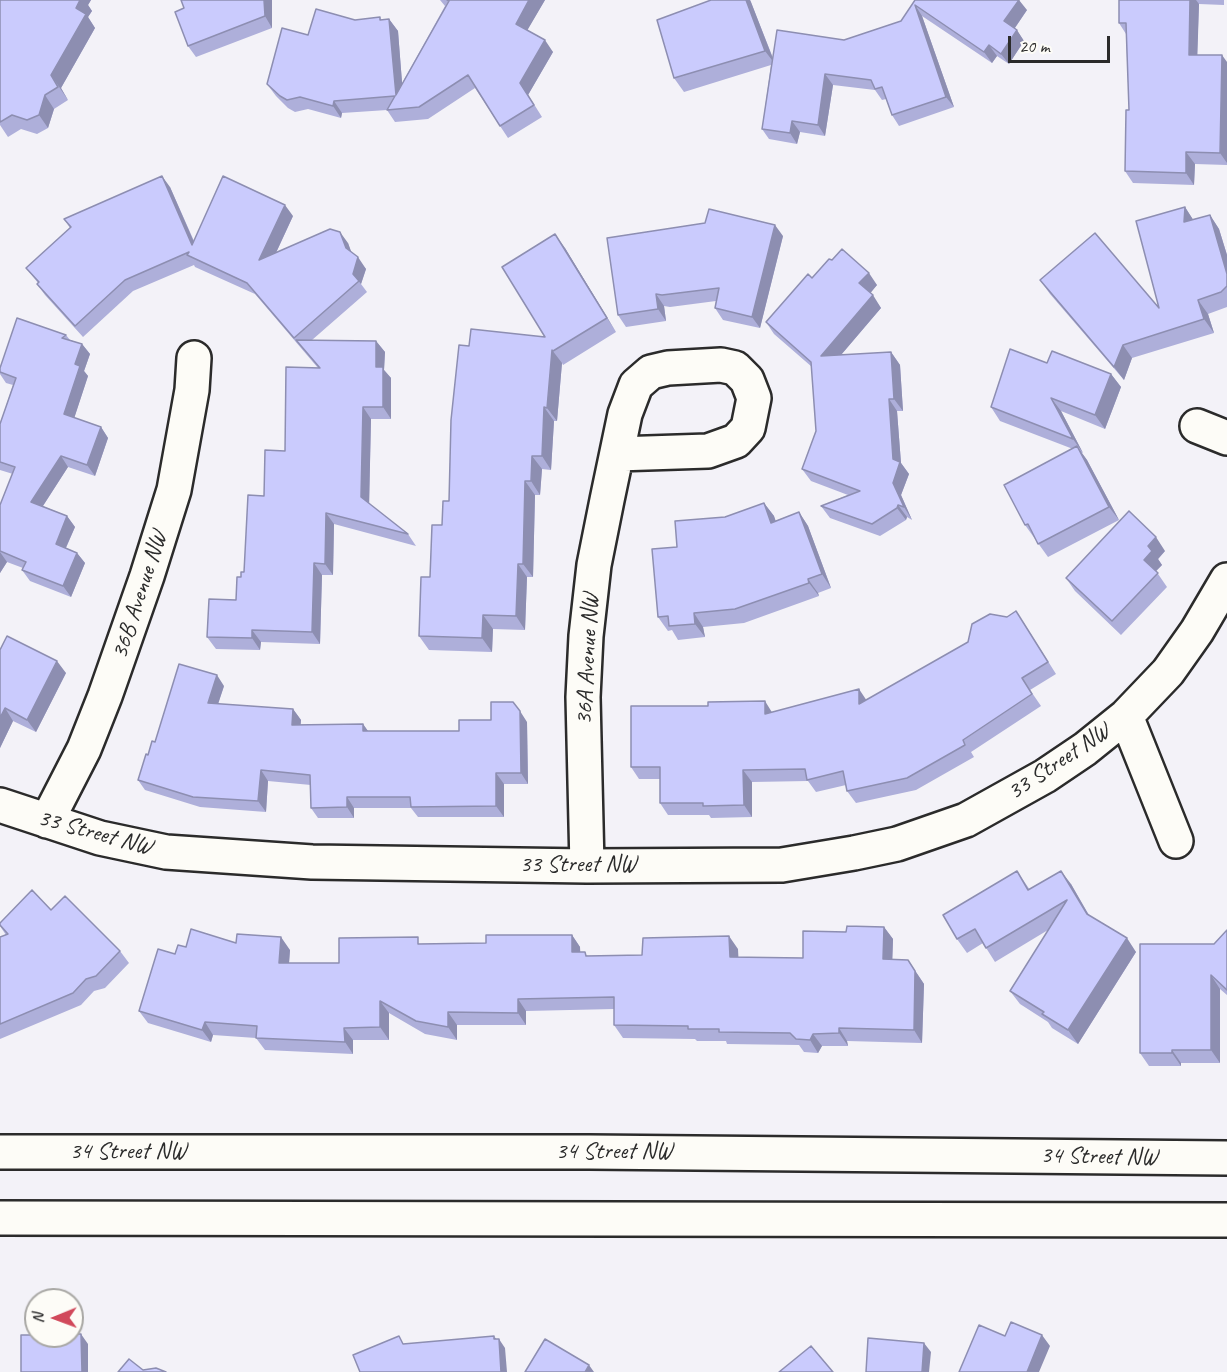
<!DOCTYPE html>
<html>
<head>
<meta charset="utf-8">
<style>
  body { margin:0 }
  #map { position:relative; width:1227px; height:1372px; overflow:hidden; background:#f3f2f8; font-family:Caveat,sans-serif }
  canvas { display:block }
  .north { position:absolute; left:24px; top:1288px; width:60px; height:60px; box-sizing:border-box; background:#fdfcf7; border:2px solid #a9a8a5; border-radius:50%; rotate:269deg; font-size:16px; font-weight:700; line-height:24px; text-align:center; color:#2b2b2b }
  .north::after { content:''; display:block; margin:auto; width:21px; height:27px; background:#d1495b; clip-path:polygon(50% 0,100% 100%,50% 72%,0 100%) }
  .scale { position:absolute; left:1008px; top:36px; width:102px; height:27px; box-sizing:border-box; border:3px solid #2b2b2b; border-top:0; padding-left:8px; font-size:18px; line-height:21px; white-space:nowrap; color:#2b2b2b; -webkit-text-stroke:4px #fdfcf7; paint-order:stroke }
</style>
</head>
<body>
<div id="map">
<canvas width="1227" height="1372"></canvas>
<div class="north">N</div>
<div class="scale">20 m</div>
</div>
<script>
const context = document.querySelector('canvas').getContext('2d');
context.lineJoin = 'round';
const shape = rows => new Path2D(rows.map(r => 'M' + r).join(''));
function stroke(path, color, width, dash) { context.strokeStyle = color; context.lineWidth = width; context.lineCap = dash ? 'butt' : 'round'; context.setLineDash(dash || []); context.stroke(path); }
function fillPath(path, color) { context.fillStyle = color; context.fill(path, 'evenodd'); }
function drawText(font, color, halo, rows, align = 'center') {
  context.font = font + ' Caveat,sans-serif'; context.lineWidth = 4.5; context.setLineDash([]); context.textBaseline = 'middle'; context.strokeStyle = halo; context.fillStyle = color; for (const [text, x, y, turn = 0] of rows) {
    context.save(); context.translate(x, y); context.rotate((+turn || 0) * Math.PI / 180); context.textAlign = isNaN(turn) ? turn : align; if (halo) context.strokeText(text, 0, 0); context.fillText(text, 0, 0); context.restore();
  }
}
const minor = shape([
  [1197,426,1227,438],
  [1126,716,1176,841],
  [0,805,100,838,166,852,312,862,587,866,782,865,854,853,897,844,966,820,1045,776,1085,749,1126,716,1168,672,1197,631,1227,580],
  [47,821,84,749,105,696,147,576,174,490,192,390,194,358],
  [587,866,583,697,586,636,594,565,607,500,625,414,636,385,651,372,668,368,721,365,735,368,747,380,754,398,748,428,736,441,708,451,617,454]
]);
const major = shape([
  [0,1152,589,1152,1227,1158],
  [0,1218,1227,1220]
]);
const wall = shape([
  [0,0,91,0,88,5,92,11,88,17,95,28,61,88,68,100,54,109,48,128,37,134,21,129,8,137,0,125],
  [272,0,272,28,196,57,188,46,184,8],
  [440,0,545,0,527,30,553,52,528,95,542,117,508,138,475,88,428,119,395,122,387,110,342,113,341,118,308,109,295,112,288,108,276,96,267,84,308,35,380,17,381,20,389,19,398,31,402,83,445,6],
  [711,0,750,0,773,58,844,40,901,21,915,0,1027,10,1015,28,1024,41,1009,64,997,56,992,63,922,16,954,107,899,126,892,115,886,99,882,100,875,90,833,85,825,136,800,132,797,144,769,139,762,129,771,65,684,92,674,78],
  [1119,0,1224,0,1224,5,1199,4,1197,55,1227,62,1227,165,1195,164,1194,185,1133,183,1125,171,1129,110,1126,34,1119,23],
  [170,187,194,241,293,216,276,253,348,243,351,252,366,269,361,284,367,292,312,340,376,341,385,352,384,370,391,378,391,419,371,419,369,504,408,534,416,546,334,524,333,575,322,575,320,644,261,642,260,650,216,649,207,637,236,600,241,577,244,572,264,496,285,451,318,368,255,294,195,267,194,265,133,291,83,337,45,295,37,284,38,283,26,268,70,228,64,219],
  [1185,207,1193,220,1210,215,1219,229,1227,255,1227,307,1208,314,1214,333,1132,358,1124,380,1050,294,1040,280,1159,308],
  [783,236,760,328,723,320,715,308,716,301,670,307,664,306,666,321,626,327,618,315,607,238],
  [565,248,616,332,563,365,562,363,557,421,554,421,551,470,542,469,540,495,535,495,533,577,527,577,525,630,493,629,492,652,429,650,419,636,430,577,442,525,449,501,469,346,545,337],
  [832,260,877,285,870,293,881,308,841,355,891,352,900,365,903,411,897,411,901,463,909,474,901,495,912,520,907,517,906,520,880,536,830,518,821,506,848,495,811,481,802,469,816,431,812,367,774,334,766,322],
  [66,335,70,340,82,344,90,354,84,371,88,376,74,418,101,427,108,438,95,476,68,467,43,506,67,516,75,527,66,548,77,553,85,563,71,597,30,581,22,570,23,568,7,562,0,573,0,505,13,474,0,470,0,424,13,385,6,383,0,374,0,368],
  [1047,363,1111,374,1121,387,1105,429,1061,411,1083,453,1081,452,1087,460,1119,520,1048,557,1025,525,1073,449,1000,421,991,407],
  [764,503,774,516,775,521,799,512,808,526,831,588,818,593,819,596,744,623,703,627,705,637,678,640,672,630,668,631,658,617,677,547,725,517],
  [1165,551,1158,559,1162,565,1156,571,1167,587,1121,635,1075,591,1066,578],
  [1024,623,1056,674,1030,690,1041,706,971,752,974,757,916,790,856,803,847,791,846,785,816,792,808,781,752,782,752,817,711,818,709,815,668,815,660,803,660,779,639,779,631,767,772,712,867,700],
  [0,650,66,673,36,732,13,721,0,748],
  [224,686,218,704,293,709,301,720,300,725,363,724,368,731,459,731,527,722,528,784,504,784,504,817,418,817,411,808,354,808,354,818,318,818,311,808,311,785,268,781,266,812,200,807,145,790,138,780,148,755,155,742],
  [1017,871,1030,890,1071,884,1089,915,1136,952,1078,1044,1052,1028,1048,1022,1020,1004,1010,991,1048,930,995,962,983,943,967,953,957,939],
  [51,910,120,951,129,963,105,988,94,991,81,1005,0,1039,0,937,6,935,0,926],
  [884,927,893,939,892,960,908,960,924,984,922,1043,847,1041,848,1046,822,1046,818,1053,804,1052,799,1045,727,1044,726,1041,697,1041,695,1039,623,1038,614,1025,614,1009,526,1011,526,1025,457,1025,457,1040,425,1034,389,1013,389,1040,353,1040,353,1054,265,1050,256,1038,213,1035,211,1042,148,1023,139,1011,175,954,186,947,236,943,290,950,289,963,339,963,423,944,486,943,572,935,580,947,580,952,588,956,642,955,738,949,738,957,803,958,846,932],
  [1227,930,1227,995,1220,989,1220,1063,1181,1063,1181,1066,1149,1066,1140,1053,1214,944]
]);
const shadedWall = shape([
  [80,0,91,0,88,5,92,11,88,17,95,28,61,88,68,100,51,75,76,8],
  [264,0,272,0,272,28,265,16],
  [529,0,545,0,524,36,516,24],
  [746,0,750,0,751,2,775,64,765,51],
  [1019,0,1027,10,1012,32,1004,21],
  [1190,0,1196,0,1199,4,1197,67,1189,55],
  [915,5,922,16,954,107,946,97],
  [389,19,398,31,404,107,396,95],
  [1017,30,1024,41,1009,64,1001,54],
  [545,40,553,52,528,95,542,117,520,83],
  [989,45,997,56,992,63,984,52],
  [1222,55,1227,62,1227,163,1220,153],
  [825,74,833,85,825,136,818,125],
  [45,95,54,109,48,128,39,115],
  [334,101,342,113,341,118,333,106],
  [792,121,800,132,797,144,790,133],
  [1186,152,1195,164,1194,185,1186,173],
  [162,176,170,187,200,256,192,245],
  [285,205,293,216,267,272,259,260],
  [1185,207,1194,221,1184,222],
  [1210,215,1219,229,1227,255,1227,274],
  [775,225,783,236,760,328,752,317],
  [340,232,348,243,354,259,346,248],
  [555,234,565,248,616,332,607,318],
  [358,257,366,269,361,284,353,274],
  [869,273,877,285,868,296,859,283],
  [656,294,664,306,666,321,658,309],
  [873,295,881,308,829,369,821,356],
  [1198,300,1208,314,1214,333,1204,319],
  [376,341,385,352,384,370,391,378,391,419,383,407,376,367],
  [82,344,90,354,84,371,88,376,72,425,64,414,75,364],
  [1123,345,1132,358,1124,380,1114,367],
  [552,350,562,363,557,421,547,408],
  [891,352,900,365,903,411,894,399],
  [1111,374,1121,387,1105,429,1095,415],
  [1051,398,1061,411,1083,453,1073,439],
  [889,399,897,411,901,463,909,474,901,495,912,520,904,507,893,483,893,459],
  [363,407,371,419,369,509,361,497],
  [544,407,554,421,551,470,542,456],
  [101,427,108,438,95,476,87,465],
  [1077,446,1087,460,1119,520,1109,507],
  [61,456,68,467,39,512,31,502],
  [532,456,542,469,540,495,531,481],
  [525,481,535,495,533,577,523,564],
  [764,503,774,516,781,536,771,523],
  [898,505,907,517,906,520,897,508],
  [799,512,808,526,831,588,822,574],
  [326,513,334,524,333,575,325,564],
  [67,516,75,527,63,554,56,544],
  [1156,537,1165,551,1158,559,1162,565,1153,574,1144,560,1148,546],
  [0,552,7,562,0,573],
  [77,553,85,563,71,597,63,586],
  [314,563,322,575,320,644,312,632],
  [518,564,527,577,525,630,516,616],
  [808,579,818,593,819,596,809,583],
  [694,613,703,627,705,637,695,624],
  [483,615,493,629,492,652,482,638],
  [252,630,261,642,260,650,252,638],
  [57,661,66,673,36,732,27,720],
  [217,675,224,686,215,713,208,703],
  [859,689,867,701,859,704],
  [765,701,773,714,765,714],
  [5,708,13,721,0,748,0,718],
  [293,709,301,720,300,736,292,725],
  [520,711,527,722,528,784,521,773],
  [363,724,370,734,363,731],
  [261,770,268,781,266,812,258,801],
  [743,770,752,782,752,817,744,805],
  [496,773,504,784,504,817,496,806],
  [347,797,354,808,354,818,347,807],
  [1061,871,1071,884,1096,928,1087,914],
  [884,927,893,939,892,972,883,959],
  [572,935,580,947,581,964,572,952],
  [729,936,738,949,739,969,730,957],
  [281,937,290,950,288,976,279,963],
  [1127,938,1136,952,1078,1044,1068,1030],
  [908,960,924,984,922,1043,914,1030],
  [1211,975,1220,989,1220,1063,1211,1050],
  [518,999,526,1011,526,1025,518,1013],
  [380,1001,389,1013,389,1040,380,1027],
  [448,1012,457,1025,457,1040,448,1027],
  [205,1022,213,1035,211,1042,202,1030],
  [344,1028,353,1040,353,1054,345,1042],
  [839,1028,847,1041,848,1046,839,1033],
  [813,1034,822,1046,818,1053,810,1040],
  [1172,1050,1181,1063,1181,1066,1172,1053],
  [81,1334,88,1344,88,1372,82,1372],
  [1042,1335,1050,1346,1039,1372,1027,1372],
  [494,1336,499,1343,499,1339,505,1348,507,1372,501,1372],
  [924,1343,931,1352,929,1372,922,1372],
  [589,1365,594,1372,585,1372]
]);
const building = shape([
  [0,0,80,0,76,8,86,14,51,75,58,87,45,95,39,115,27,120,12,115,0,122,0,0],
  [181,0,264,0,265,16,188,46,175,12,184,8,181,0],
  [447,0,529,0,516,24,545,40,520,83,534,105,500,126,468,75,419,107,387,110,395,96,334,101,333,106,300,97,287,100,280,96,267,84,282,28,308,35,316,9,355,20,380,17,380,20,389,19,396,95,449,1,447,0],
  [711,0,746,0,765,51,674,78,657,20,711,0],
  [915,0,1019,0,1004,21,1017,30,1001,54,989,45,984,52,915,5,946,97,892,115,882,87,875,89,871,80,825,74,818,125,792,121,790,133,762,129,777,30,844,40,901,21,915,0],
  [1119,0,1190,0,1189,55,1222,55,1220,153,1186,152,1186,173,1125,171,1126,110,1129,110,1126,23,1119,23,1119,0],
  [162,176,192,245,223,176,285,205,259,260,330,229,340,232,346,248,358,257,353,274,359,281,294,338,247,283,187,255,189,252,125,280,75,326,37,284,39,282,26,268,71,227,64,219,162,176],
  [1185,207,1184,222,1210,215,1227,274,1227,286,1221,292,1198,300,1204,319,1123,345,1114,367,1040,280,1095,233,1159,308,1136,221,1185,207],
  [709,209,775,225,752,317,715,308,719,288,662,295,656,294,658,309,618,315,607,238,705,223,709,209],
  [555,234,607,318,553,351,552,350,547,408,544,407,542,456,532,456,531,481,525,481,523,564,518,564,516,616,483,615,482,638,419,636,421,577,430,577,432,525,442,525,443,501,449,501,451,420,459,345,469,346,471,329,545,337,502,267,555,234],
  [842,249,869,273,859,283,873,295,821,356,891,352,894,399,889,399,893,459,900,462,893,483,904,507,898,505,897,508,872,524,821,506,860,491,802,469,816,431,811,362,766,322,808,274,812,278,829,259,832,260,842,249],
  [17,318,66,335,62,338,82,344,75,364,80,366,64,414,101,427,87,465,61,456,31,502,67,516,56,544,77,553,63,586,22,570,26,562,0,551,0,505,15,467,0,462,0,424,16,378,0,372,0,368,17,318],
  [296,340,376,341,376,367,383,367,383,407,363,407,361,497,408,534,326,513,325,564,314,563,312,632,252,630,252,638,207,637,209,599,236,600,237,577,241,577,241,572,244,572,248,495,264,496,265,450,285,451,286,367,320,368,296,340],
  [1010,349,1047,363,1052,351,1111,374,1095,415,1051,398,1073,439,991,407,1010,349],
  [1077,446,1109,507,1038,544,1028,524,1025,525,1004,485,1077,446],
  [764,503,771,523,799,512,822,574,808,579,809,583,735,609,694,613,695,624,669,626,668,616,658,617,652,549,677,547,675,521,725,517,764,503],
  [1129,511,1156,537,1148,546,1152,551,1144,560,1158,573,1112,621,1066,578,1129,511],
  [1016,611,1048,662,1022,678,1032,694,963,740,965,745,907,778,847,791,843,771,807,780,805,769,743,770,744,805,703,806,703,803,660,803,660,767,631,767,631,706,708,706,708,702,765,701,765,714,859,689,859,704,968,642,972,624,990,614,1007,617,1016,611],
  [7,636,57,661,27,720,5,708,0,718,0,650,7,636],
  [179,664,217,675,208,703,293,709,292,725,363,724,363,731,459,731,459,720,491,720,491,702,513,702,520,711,521,773,496,773,496,806,411,807,410,797,347,797,347,807,311,808,310,775,261,770,258,801,193,797,138,780,146,754,148,755,152,741,155,742,179,664],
  [1017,871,1028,890,1061,871,1087,914,1127,938,1068,1030,1042,1014,1044,1012,1010,991,1067,900,986,948,975,929,957,939,943,915,1017,871],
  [32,890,51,910,65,896,120,951,96,976,86,979,73,993,0,1024,0,937,8,934,0,925,0,923,32,890],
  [847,926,884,927,883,959,908,960,915,971,914,1030,839,1028,839,1033,813,1034,810,1040,796,1039,790,1033,719,1032,719,1029,688,1029,688,1026,614,1025,614,997,518,999,518,1013,448,1012,448,1027,416,1021,380,1001,380,1027,344,1028,345,1042,256,1038,257,1026,205,1022,202,1030,139,1011,158,949,175,954,178,945,186,947,191,929,236,943,237,934,281,937,279,963,339,963,339,938,418,937,418,944,486,943,486,935,572,935,572,952,585,952,586,956,642,955,643,938,729,936,730,957,803,958,803,931,846,932,847,926],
  [1227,930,1227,990,1211,975,1211,1050,1172,1050,1172,1053,1140,1053,1140,944,1214,944,1227,930],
  [1011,1322,1042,1335,1027,1372,959,1372,979,1325,1005,1336,1011,1322],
  [72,1334,81,1334,82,1372,21,1372,21,1335,36,1335,36,1336,72,1336,72,1334],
  [399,1336,403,1344,494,1336,494,1339,499,1339,501,1372,360,1372,353,1355,399,1336],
  [868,1338,924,1343,922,1372,866,1372,868,1338],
  [545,1339,589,1365,585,1372,525,1372,545,1339],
  [811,1346,833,1372,779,1372,811,1346],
  [129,1359,143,1370,156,1368,166,1372,118,1372,129,1359]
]);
const streetNames = [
  ["36B Avenue NW",140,595,-72],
  ["36A Avenue NW",588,659,-87],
  ["33 Street NW",1059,762,-34],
  ["33 Street NW",95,833,15],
  ["33 Street NW",578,865],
  ["34 Street NW",128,1152],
  ["34 Street NW",614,1152],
  ["34 Street NW",1099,1157,1]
];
stroke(minor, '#2b2b2b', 38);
stroke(major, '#2b2b2b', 38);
stroke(minor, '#fdfcf7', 33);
stroke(major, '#fdfcf7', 33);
fillPath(wall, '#aeafda');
fillPath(shadedWall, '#8d8eb1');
fillPath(building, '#cacbfd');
stroke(building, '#8d8eb1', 1.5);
drawText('24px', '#2b2b2b', '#fdfcf7', streetNames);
</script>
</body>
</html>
